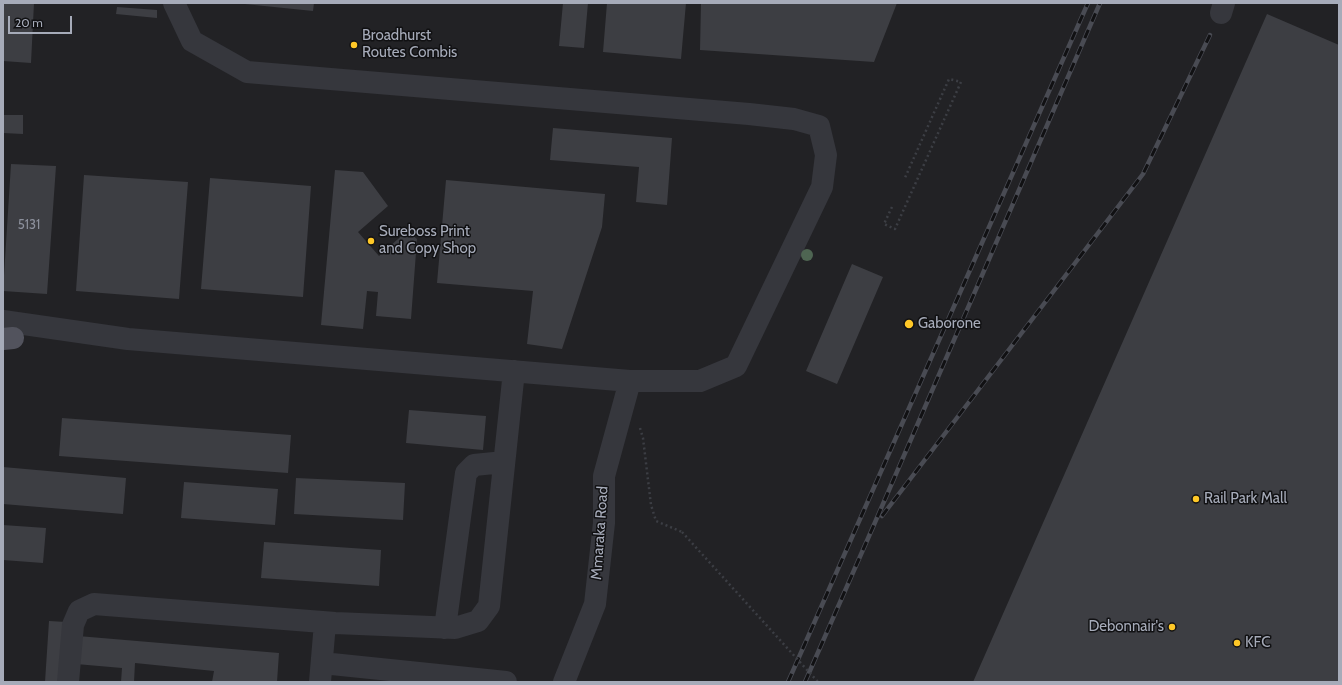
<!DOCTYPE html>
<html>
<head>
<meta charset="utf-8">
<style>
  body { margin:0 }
  #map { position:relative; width:1342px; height:685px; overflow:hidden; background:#161618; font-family:Cabin,sans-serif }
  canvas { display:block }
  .frame { position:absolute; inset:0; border:4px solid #a6abb9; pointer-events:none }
  .scale { position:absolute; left:8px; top:16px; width:64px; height:18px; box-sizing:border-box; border:2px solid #a6abb9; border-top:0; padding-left:5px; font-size:12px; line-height:14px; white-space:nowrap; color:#a6abb9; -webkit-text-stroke:3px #111113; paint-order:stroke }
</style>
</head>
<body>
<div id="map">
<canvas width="1342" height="685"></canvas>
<div class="frame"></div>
<div class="scale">20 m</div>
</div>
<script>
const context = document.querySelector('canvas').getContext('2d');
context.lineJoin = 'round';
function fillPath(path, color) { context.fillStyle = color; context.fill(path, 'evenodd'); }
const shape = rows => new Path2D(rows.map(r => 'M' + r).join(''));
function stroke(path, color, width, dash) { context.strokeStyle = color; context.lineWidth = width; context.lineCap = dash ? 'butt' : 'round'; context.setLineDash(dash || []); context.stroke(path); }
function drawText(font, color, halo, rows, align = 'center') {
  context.font = font + ' Cabin,sans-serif'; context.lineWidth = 3; context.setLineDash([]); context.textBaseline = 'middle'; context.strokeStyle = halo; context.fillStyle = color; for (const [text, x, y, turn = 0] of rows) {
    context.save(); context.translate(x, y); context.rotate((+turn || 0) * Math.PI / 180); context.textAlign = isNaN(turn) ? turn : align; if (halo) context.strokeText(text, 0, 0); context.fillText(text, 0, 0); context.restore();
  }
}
const built = shape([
  [3,3,1339,3,1339,682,3,682]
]);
const building = shape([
  [3,3,34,3,31,63,3,61],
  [235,3,314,3,313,11],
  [563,3,588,3,584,48,559,46],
  [607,3,686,3,681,59,603,52],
  [701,3,897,3,874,62,700,50],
  [117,7,157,10,157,18,116,14],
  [1267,14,1339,45,1339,682,973,682],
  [3,115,23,115,23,134,3,133],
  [553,128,672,138,667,205,636,202,639,167,550,160],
  [11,164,56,166,47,294,3,291],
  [335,170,363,172,388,206,358,232,379,256,407,231,417,239,411,319,376,316,378,292,367,291,363,329,321,325],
  [84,175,188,182,179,299,76,291],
  [210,178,311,186,303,297,201,289],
  [446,180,605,194,602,227,562,349,527,344,533,291,437,283],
  [852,264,883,277,837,384,806,371],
  [409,410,486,416,483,450,406,443],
  [62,418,291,435,288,473,59,456],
  [3,467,126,478,123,514,3,504],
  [296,478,405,483,403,520,294,514],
  [184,482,278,489,275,525,181,518],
  [3,525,46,528,43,563,3,560],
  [264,542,381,550,379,586,261,578],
  [49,621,66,622,62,682,45,682],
  [78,636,279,653,277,682,212,682,214,671,135,663,134,682,121,682,122,668,76,664]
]);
const path = shape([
  [892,207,884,224,895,229,961,82,949,79,904,180],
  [640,428,643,438,651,505,656,521,682,532]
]);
const minor = shape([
  [1221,13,1224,3],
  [3,321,128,339,630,381,700,381,736,366,822,187,826,155,819,126,794,119,749,114,247,72,192,41,174,3],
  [445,628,466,473,474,465,504,462],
  [322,663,506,682],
  [68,682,73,625,79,611,94,604,335,623,455,628,478,621,489,606,514,371],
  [320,682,325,623],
  [564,682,595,604,604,523,604,476,630,381]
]);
const major = shape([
  [3,339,13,338]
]);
const rail = shape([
  [882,516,1143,174,1210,35],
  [788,682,1088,3],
  [805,682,873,527,1100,3]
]);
const pathBridge = shape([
  [682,532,818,682]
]);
const trees = [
  [807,255]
];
const markers = [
  [354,45,4,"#ffc827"],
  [371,241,4,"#ffc827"],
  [909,324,5,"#ffc827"],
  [1196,499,4,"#ffc827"],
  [1172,627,4,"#ffc827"],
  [1237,643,4,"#ffc827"]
];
const numberNames = [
  ["5131",29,225]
];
const poiNames = [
  ["Broadhurst",362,36],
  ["Routes Combis",362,53],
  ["Sureboss Print",379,232],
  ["and Copy Shop",379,249],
  ["Gaborone",918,324],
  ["Rail Park Mall",1204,499],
  ["Debonnair's",1164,627,"right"],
  ["KFC",1245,643]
];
const streetNames = [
  ["Mmaraka Road",600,533,-86]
];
fillPath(built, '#222225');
fillPath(building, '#3d3e43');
stroke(path, '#3c3e44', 2.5, [2, 3]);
stroke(minor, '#36373d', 22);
stroke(major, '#52535d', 22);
stroke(rail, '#494b53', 4.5);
stroke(rail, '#111113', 3, [9]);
stroke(pathBridge, '#3c3e44', 2.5, [2, 3]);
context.fillStyle = '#4e6552';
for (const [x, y] of trees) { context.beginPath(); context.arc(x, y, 6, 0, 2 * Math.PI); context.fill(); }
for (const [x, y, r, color] of markers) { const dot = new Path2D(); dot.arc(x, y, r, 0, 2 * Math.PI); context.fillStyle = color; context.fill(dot); stroke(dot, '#111113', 1.5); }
drawText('13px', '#8c909c', null, numberNames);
drawText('15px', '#a6abb9', '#111113', poiNames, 'left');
drawText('15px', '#a6abb9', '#111113', streetNames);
</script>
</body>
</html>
